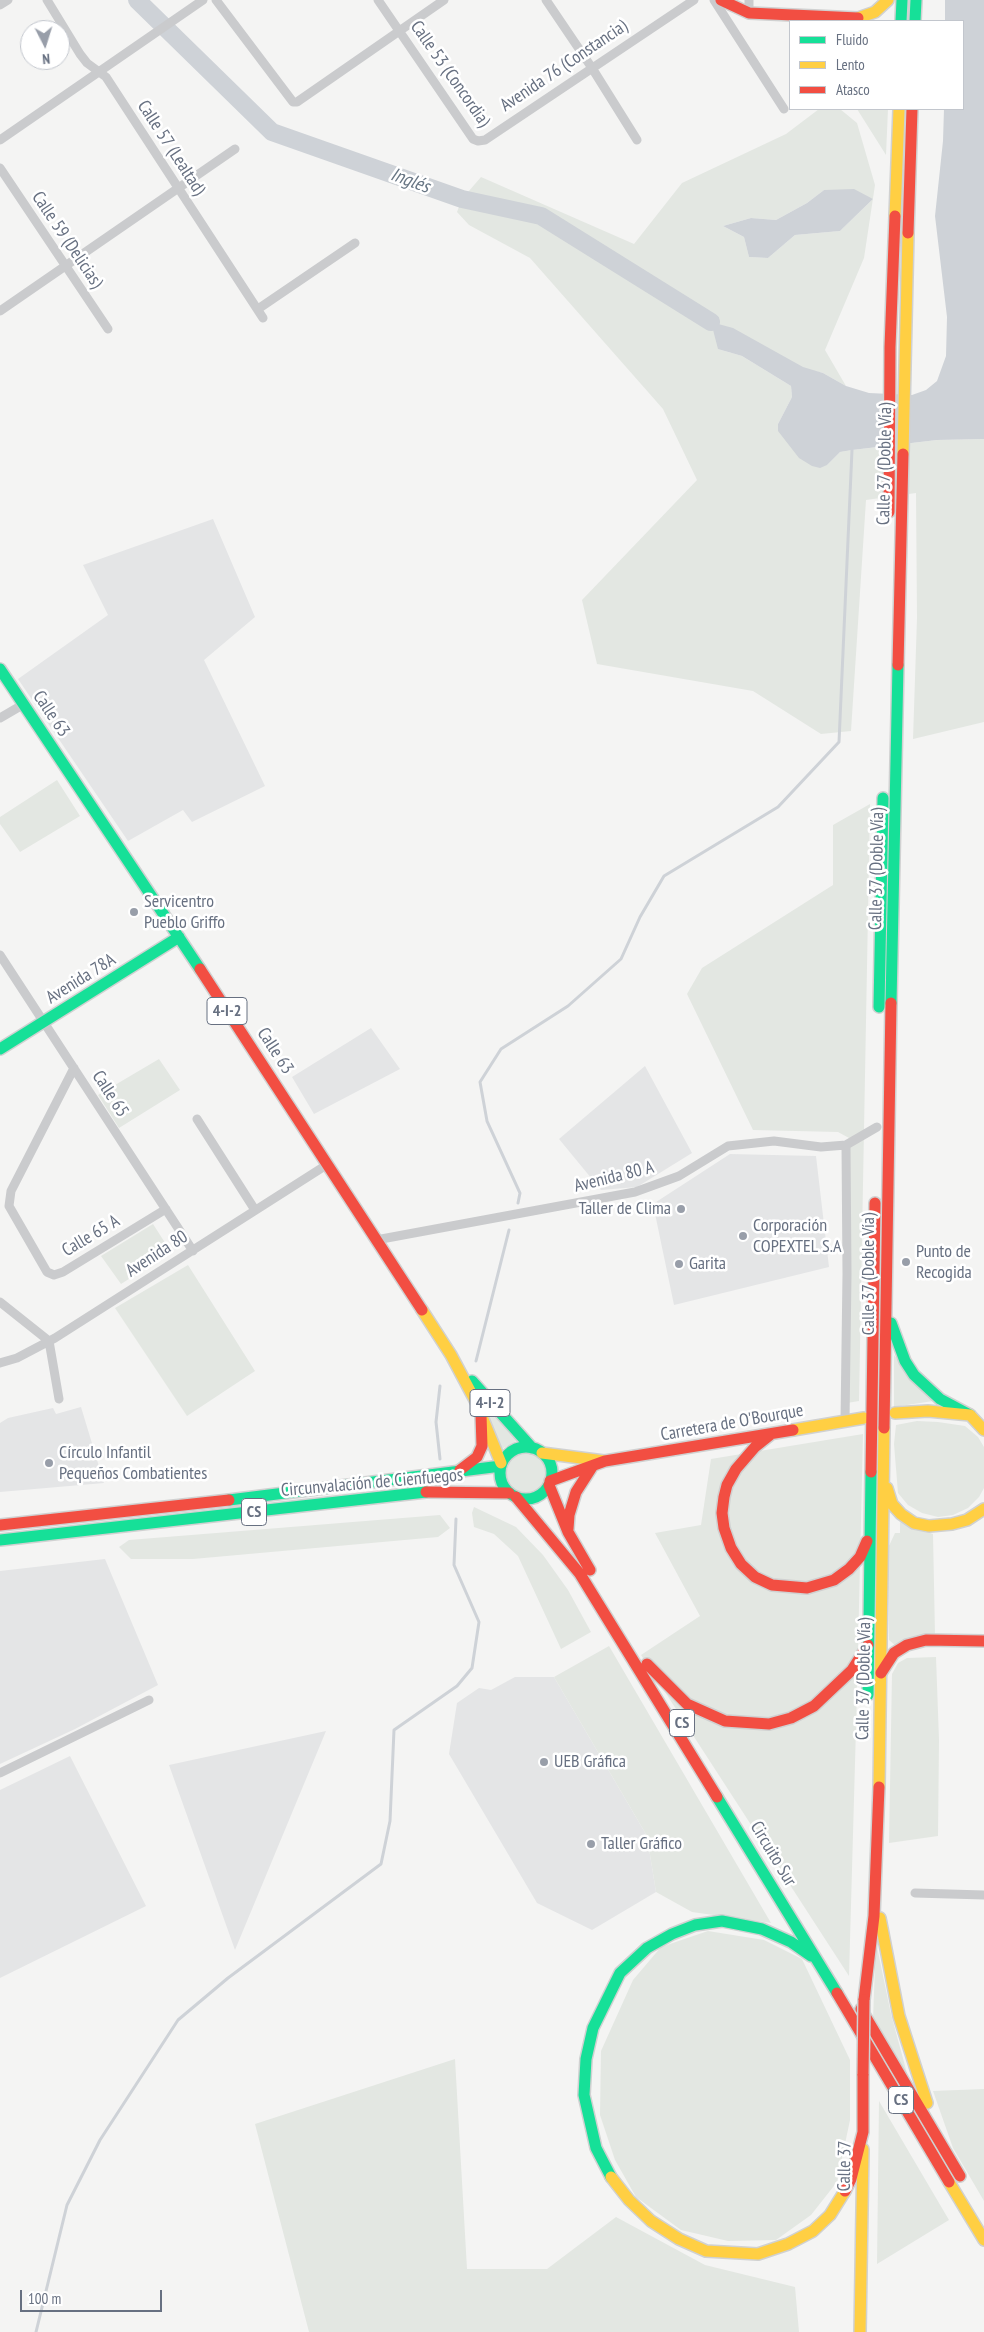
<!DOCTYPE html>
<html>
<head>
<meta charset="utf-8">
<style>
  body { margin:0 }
  #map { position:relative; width:984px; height:2332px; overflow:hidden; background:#f4f4f3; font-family:"PT Sans Narrow",sans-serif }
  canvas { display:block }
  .legend { position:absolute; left:789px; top:20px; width:175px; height:90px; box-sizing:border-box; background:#fff; border:1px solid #c2c6cd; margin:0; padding:6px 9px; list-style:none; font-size:15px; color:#677081 }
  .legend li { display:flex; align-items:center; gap:10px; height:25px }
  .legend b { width:25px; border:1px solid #c2c6cd }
  .north { position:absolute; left:20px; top:20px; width:50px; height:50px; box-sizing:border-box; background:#fff; border:1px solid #c2c6cd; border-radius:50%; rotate:175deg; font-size:14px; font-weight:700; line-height:20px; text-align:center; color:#677081 }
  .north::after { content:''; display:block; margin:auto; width:18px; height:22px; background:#989ea9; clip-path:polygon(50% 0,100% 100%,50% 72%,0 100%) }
  .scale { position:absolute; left:20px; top:2290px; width:142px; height:22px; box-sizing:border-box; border:2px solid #677081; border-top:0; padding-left:6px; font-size:15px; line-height:18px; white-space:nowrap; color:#677081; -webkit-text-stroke:4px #fff; paint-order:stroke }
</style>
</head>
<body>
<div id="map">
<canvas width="984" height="2332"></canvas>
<ul class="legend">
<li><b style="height:6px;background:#16e098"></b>Fluido</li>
<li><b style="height:6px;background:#ffcf43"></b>Lento</li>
<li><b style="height:6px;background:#f24e42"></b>Atasco</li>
</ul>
<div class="north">N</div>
<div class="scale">100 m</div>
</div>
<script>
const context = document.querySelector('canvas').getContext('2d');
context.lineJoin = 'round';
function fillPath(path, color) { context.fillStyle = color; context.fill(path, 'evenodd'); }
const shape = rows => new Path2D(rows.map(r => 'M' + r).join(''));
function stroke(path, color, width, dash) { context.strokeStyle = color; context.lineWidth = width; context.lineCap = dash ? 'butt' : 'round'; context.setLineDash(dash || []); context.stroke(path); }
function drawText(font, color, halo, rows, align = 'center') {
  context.font = font + ' "PT Sans Narrow",sans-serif'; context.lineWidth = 5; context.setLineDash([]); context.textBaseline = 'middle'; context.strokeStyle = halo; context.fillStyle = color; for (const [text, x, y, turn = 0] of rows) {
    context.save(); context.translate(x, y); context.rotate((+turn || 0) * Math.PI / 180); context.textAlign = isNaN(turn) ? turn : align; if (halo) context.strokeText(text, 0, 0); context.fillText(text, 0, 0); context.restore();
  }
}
const built = shape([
  [213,519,255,617,204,660,265,786,192,822,183,810,128,841,18,679,108,615,83,565],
  [371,1028,400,1069,314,1114,292,1077],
  [645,1066,692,1153,637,1187,601,1190,559,1139],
  [730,1154,816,1156,829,1267,674,1305,653,1204],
  [81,1407,104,1483,0,1492,0,1423,8,1418,53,1408,56,1414],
  [105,1559,158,1685,75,1729,0,1764,0,1571],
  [515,1677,554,1677,647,1836,656,1892,592,1930,537,1903,449,1754,457,1703,479,1688,491,1690],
  [326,1731,235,1950,169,1765],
  [70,1756,146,1906,0,1978,0,1790]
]);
const green = shape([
  [819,109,840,109,857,123,875,185,864,258,825,350,846,386,823,373,718,349,742,356,791,386,792,397,778,424,827,465,840,452,852,450,937,440,984,439,984,722,913,739,917,618,916,493,866,500,851,731,821,734,753,691,597,664,582,600,697,480,663,409,530,258,469,225,457,212,462,199,481,177,634,244,682,183,786,134],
  [824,190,873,199,840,231,795,235,768,258,749,257,744,237,723,226,751,218,776,220,807,203],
  [857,109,888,109,886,155],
  [57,780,80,816,20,852,0,824,0,817],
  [870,804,859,1401,847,1403,849,1138,838,1132,753,1130,687,994,702,968,833,885,833,825],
  [159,1059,180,1090,119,1128,98,1095],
  [153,1224,171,1252,121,1284,101,1256],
  [188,1265,255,1371,187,1416,115,1308],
  [894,1355,933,1401,894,1407],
  [482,1402,518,1440,500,1450],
  [917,1421,938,1422,965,1426,978,1437,984,1447,984,1488,979,1497,968,1508,953,1515,938,1517,922,1513,908,1505,898,1493,894,1444,896,1425],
  [863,1434,857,1692,849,1976,641,1655,700,1616,655,1533,701,1525,711,1459],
  '506 1473a20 20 0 1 1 40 0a20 20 0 1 1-40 0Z',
  [474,1507,516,1527,543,1555,568,1590,591,1632,561,1649,518,1556,494,1534,474,1527,472,1513],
  [440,1515,450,1528,438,1537,193,1559,131,1559,119,1547,129,1540],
  [900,1522,933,1534,935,1635,897,1647,889,1640,888,1548,895,1533,900,1533],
  [609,1646,771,1923,692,1912,656,1892,647,1836,554,1677],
  [936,1657,939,1740,938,1836,889,1843,892,1674,898,1663,907,1658],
  [708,1931,764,1940,802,1959,850,2060,850,2120,837,2182,811,2215,776,2240,728,2241,681,2230,636,2197,615,2160,600,2115,601,2051,633,1980,661,1947],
  [876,1942,891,2014,908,2077,873,2019],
  [455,2059,467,2269,547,2269,616,2217,705,2265,795,2287,799,2332,309,2332,255,2124],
  [984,2089,984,2201,953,2148,933,2091],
  [879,2101,949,2220,877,2264]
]);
const water = shape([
  [945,0,984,0,984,439,937,440,852,450,840,452,827,465,820,468,812,466,799,458,778,431,778,424,792,397,791,386,742,356,718,349,711,322,733,328,803,367,823,373,846,386,869,393,912,395,926,390,937,381,946,356,947,317,935,216,943,141,944,109,963,109,963,21,945,21],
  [854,189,873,199,840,231,795,235,768,258,749,257,744,237,723,226,751,218,776,220,807,203,824,190]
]);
const stream = shape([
  [518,1203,520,1193,487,1121,480,1082,501,1049,568,1006,621,959,640,917,664,876,778,807,839,742,852,450],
  [476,1361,509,1230],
  [440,1459,436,1422,440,1386],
  [36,2332,67,2205,100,2140,178,2020,228,1978,381,1864,390,1821,394,1730,457,1686,472,1668,479,1622,454,1565,456,1519]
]);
const river = shape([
  [137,0,272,132,462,199,541,216,711,322]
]);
const street = shape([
  [47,0,80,54,87,63,106,77,263,318],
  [216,0,293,102,297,102,444,0],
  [378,0,473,139,478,141,485,140,694,0],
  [546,0,592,68,637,140],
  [714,0,784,109],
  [0,5,8,0],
  [749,13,749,0],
  [0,140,203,0],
  [0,168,108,329],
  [258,309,355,243],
  [0,311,235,149],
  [0,718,24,704],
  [0,955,193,1251],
  [74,1068,11,1191,9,1206,47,1272,54,1275,63,1272,166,1209],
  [197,1119,255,1210],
  [376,1240,635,1192,679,1176,728,1146,774,1141,821,1147,846,1145,877,1127],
  [0,1302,49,1341,59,1399],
  [0,1363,17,1358,55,1338,328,1164],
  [845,1421,847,1274,846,1145],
  [0,1773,149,1700],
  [915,1893,984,1895]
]);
const fast = shape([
  [901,21,902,0],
  [915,21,916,0],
  [0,669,200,969],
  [891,1003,898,665],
  [879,1007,883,798],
  [0,1049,179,937],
  [891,1323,905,1361,914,1375,940,1399,970,1415],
  [472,1381,532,1448],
  '500 1473a26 26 0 1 1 52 0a26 26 0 1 1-52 0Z',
  [229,1500,501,1466],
  [0,1540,426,1492],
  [868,1695,871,1472],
  [717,1797,837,1993],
  [611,2177,596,2148,584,2095,586,2059,593,2028,620,1973,647,1948,672,1934,695,1925,722,1921,762,1929,791,1942,811,1956]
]);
const slow = shape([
  [858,18,875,12,888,0],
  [895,216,899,109],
  [903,454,908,233],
  [422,1310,451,1355,476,1402,501,1463],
  [895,1413,928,1411,970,1415,984,1430],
  [793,1430,864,1418],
  [542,1453,604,1461],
  [887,1488,892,1504,901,1514,914,1523,929,1526,952,1524,967,1520,984,1509],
  [879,1787,884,1428],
  [880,1918,899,2016,927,2103],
  [611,2177,629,2200,651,2221,679,2239,706,2251,758,2254,788,2244,813,2231,830,2215,845,2191],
  [949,2182,984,2240],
  [860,2332,863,2149]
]);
const jam = shape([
  [721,0,749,13,858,18],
  [908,233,912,109],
  [889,512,890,347,895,216],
  [898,665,903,454],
  [200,969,422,1310],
  [884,1428,891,1003],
  [770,1435,755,1447,736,1469,727,1485,724,1497,722,1513,724,1528,731,1548,741,1564,755,1577,772,1585,807,1588,834,1580,849,1569,860,1557,867,1541],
  [460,1470,477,1457,482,1446,481,1415],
  [871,1472,875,1203],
  [550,1481,605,1461,793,1430],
  [549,1485,568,1532,590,1570],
  [426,1492,509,1493],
  [516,1497,580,1574,717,1797],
  [0,1525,229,1500],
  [568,1529,569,1515,576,1492,592,1467],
  [647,1664,687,1704,725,1721,769,1724,791,1718,814,1706,852,1670,868,1645],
  [881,1673,894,1653,907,1645,926,1640,984,1641],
  [837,1993,949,2182],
  [864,2000,874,1916,879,1787],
  [861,2009,960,2176],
  [845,2191,851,2179,863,2132,863,2074]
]);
const jamBridge = shape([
  [863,2074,864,2000]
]);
const markers = [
  [134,912,5,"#989ea9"],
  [681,1209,5,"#989ea9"],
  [743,1236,5,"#989ea9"],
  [906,1262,5,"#989ea9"],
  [679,1264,5,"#989ea9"],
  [49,1463,5,"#989ea9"],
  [544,1762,5,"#989ea9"],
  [591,1844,5,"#989ea9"]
];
const shields = [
  [227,1011,40],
  [490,1403,40],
  [254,1512,25],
  [682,1723,25],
  [901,2100,25]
];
const shieldNames = [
  ["4-I-2",227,1011],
  ["4-I-2",490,1403],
  ["CS",254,1512],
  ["CS",682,1723],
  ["CS",901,2100]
];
const streetNames = [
  ["Avenida 76 (Constancia)",564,66,-34],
  ["Calle 53 (Concordia)",450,74,55],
  ["Calle 57 (Lealtad)",171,148,57],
  ["Calle 59 (Delicias)",67,240,56],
  ["Calle 37 (Doble Vía)",885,464,-89],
  ["Calle 63",51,714,56],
  ["Calle 37 (Doble Vía)",877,869,-89],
  ["Avenida 78A",81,979,-32],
  ["Calle 63",275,1051,57],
  ["Calle 65",110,1094,57],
  ["Avenida 80 A",614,1177,-14],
  ["Calle 65 A",91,1236,-31],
  ["Avenida 80",157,1254,-33],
  ["Calle 37 (Doble Vía)",869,1274,-90],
  ["Carretera de O'Bourque",732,1423,-10],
  ["Circunvalación de Cienfuegos",372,1483,-5],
  ["Calle 37 (Doble Vía)",864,1679,-89],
  ["Circuito Sur",773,1854,59],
  ["Calle 37",845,2166,-89]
];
const poiNames = [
  ["Servicentro",144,902],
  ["Pueblo Griffo",144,923],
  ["Taller de Clima",671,1209,"right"],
  ["Corporación",753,1226],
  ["COPEXTEL S.A",753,1247],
  ["Punto de",916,1252],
  ["Recogida",916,1273],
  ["Garita",689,1264],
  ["Círculo Infantil",59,1453],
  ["Pequeños Combatientes",59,1474],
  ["UEB Gráfica",554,1762],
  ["Taller Gráfico",601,1844]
];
const waterNames = [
  ["Inglés",410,181,20]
];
fillPath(built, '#e4e5e6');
fillPath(green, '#e3e7e2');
fillPath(water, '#ced2d7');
stroke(stream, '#ced2d7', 3);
stroke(river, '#ced2d7', 18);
stroke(fast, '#d0d1d1', 14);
stroke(slow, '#d0d1d1', 14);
stroke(jam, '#d0d1d1', 14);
stroke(street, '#cacbcd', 9);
stroke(fast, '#16e098', 11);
stroke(slow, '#ffcf43', 11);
stroke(jam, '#f24e42', 11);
stroke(jamBridge, '#d0d0d1', 14, []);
stroke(jamBridge, '#f24e42', 11);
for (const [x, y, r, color] of markers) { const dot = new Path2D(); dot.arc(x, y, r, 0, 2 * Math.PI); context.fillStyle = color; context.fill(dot); stroke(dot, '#fff', 2); }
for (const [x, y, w] of shields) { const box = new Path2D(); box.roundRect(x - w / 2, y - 13.5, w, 27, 4); context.fillStyle = '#fff'; context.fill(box); stroke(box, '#677081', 1); }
drawText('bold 16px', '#677081', null, shieldNames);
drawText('18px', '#677081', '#fff', streetNames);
drawText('18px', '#677081', '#fff', poiNames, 'left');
drawText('italic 19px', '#687684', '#fff', waterNames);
</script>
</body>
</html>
